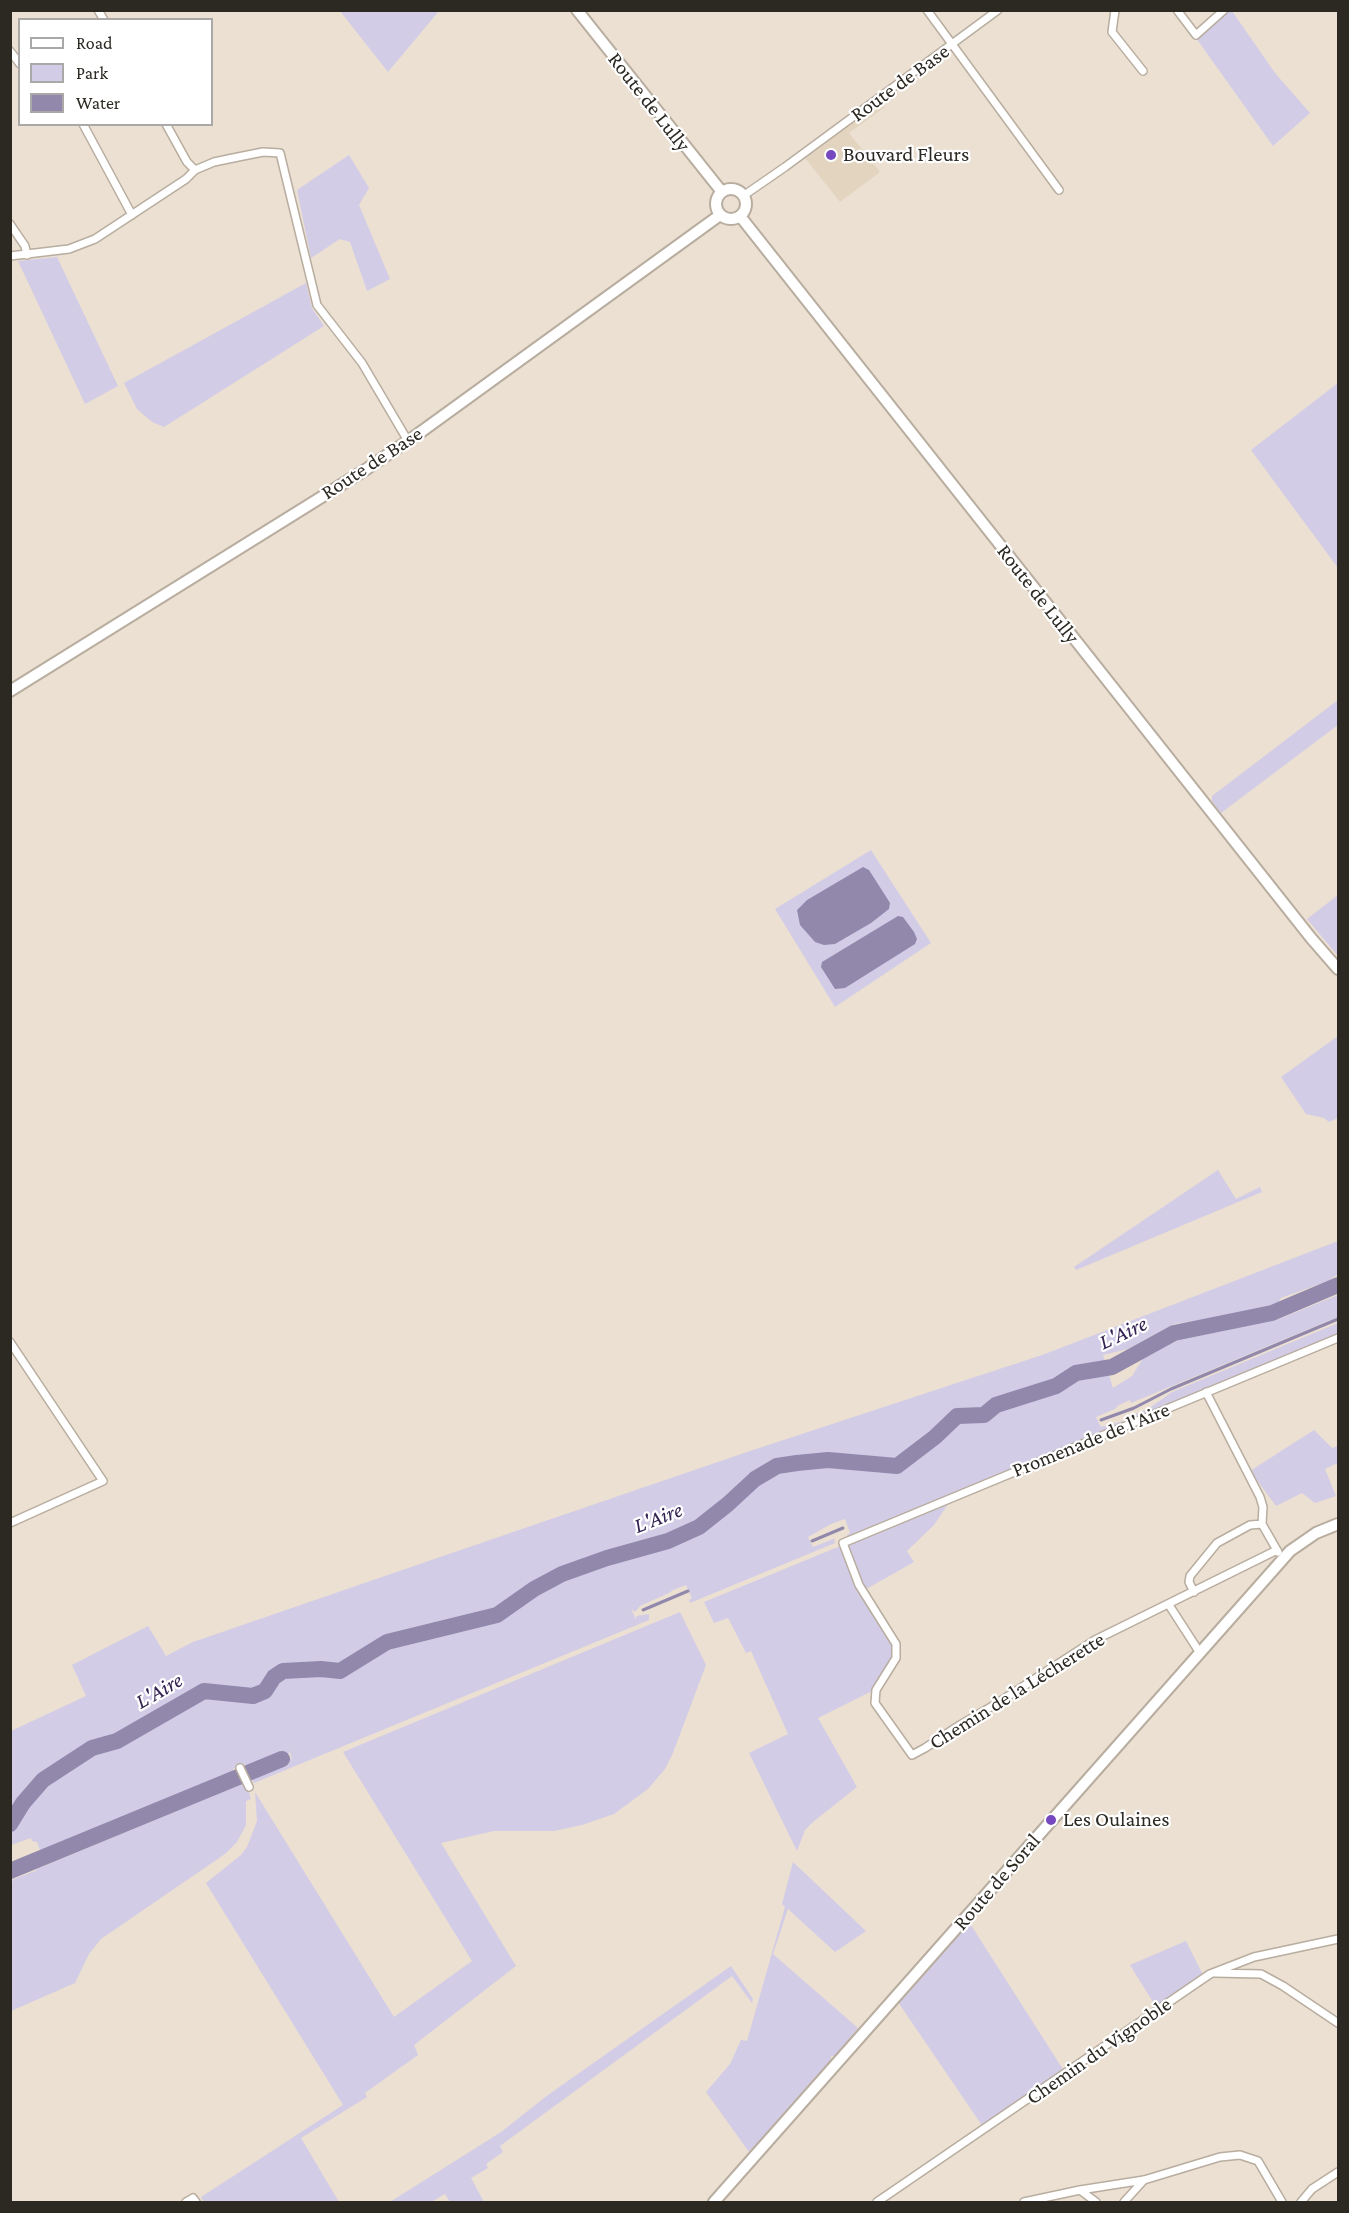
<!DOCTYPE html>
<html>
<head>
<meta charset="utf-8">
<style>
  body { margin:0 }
  #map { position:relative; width:1349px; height:2213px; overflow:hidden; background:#ebe0d1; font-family:"Crimson Pro",serif }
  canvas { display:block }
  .frame { position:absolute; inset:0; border:12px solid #2c2822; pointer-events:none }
  .legend { position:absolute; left:18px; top:18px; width:195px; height:108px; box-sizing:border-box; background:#fff; border:2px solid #aba9a7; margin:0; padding:8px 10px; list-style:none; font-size:18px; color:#2c2822 }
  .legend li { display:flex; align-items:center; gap:12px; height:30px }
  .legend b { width:30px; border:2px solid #aba9a7 }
</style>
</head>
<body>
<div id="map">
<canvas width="1349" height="2213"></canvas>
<div class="frame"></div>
<ul class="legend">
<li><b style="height:8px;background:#fff"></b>Road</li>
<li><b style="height:16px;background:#d3cce7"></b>Park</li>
<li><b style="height:16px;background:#9188ac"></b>Water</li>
</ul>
</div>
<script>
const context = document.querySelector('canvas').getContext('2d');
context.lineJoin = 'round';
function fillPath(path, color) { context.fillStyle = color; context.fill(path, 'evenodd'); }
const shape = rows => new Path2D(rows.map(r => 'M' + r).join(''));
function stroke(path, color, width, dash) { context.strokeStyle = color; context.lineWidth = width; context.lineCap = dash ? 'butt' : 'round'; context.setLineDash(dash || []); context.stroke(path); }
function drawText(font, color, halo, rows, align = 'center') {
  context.font = font + ' "Crimson Pro",serif'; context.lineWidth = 4.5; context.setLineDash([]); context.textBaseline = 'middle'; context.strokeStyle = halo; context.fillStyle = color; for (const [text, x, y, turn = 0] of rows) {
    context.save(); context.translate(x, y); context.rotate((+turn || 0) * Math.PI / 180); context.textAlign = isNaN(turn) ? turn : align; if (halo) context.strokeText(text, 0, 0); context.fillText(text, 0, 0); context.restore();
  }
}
const built = shape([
  [881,102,885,107,849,133,880,172,840,202,805,158]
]);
const green = shape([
  [340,11,439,11,388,72],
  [1229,11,1232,11,1275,73,1310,113,1273,146,1196,38],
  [349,155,369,188,359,205,390,279,367,291,350,242,340,239,311,258,297,190],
  [57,257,118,386,85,404,18,261],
  [306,283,312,308,324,326,164,427,152,422,137,409,124,383],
  [1338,383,1338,568,1251,450],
  [1338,700,1338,725,1221,813,1212,801,1212,796],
  [871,850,931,943,835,1007,775,909],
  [1338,895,1338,956,1307,919],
  [1338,1036,1338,1118,1329,1122,1324,1118,1306,1114,1281,1077],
  [1218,1170,1236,1199,1260,1187,1262,1192,1076,1270,1074,1267],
  [1338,1241,1338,1274,1328,1281,1281,1298,1279,1302,1260,1310,1224,1315,1216,1318,1174,1324,1128,1349,1103,1355,1113,1388,1132,1376,1144,1357,1180,1339,1222,1331,1243,1325,1279,1319,1338,1295,1338,1317,1131,1403,1130,1400,1119,1405,1115,1409,1096,1417,1101,1427,1123,1421,1124,1424,849,1538,847,1535,850,1533,845,1519,831,1524,808,1537,813,1547,833,1539,836,1539,834,1540,835,1543,690,1603,689,1600,692,1598,686,1585,673,1590,669,1593,640,1606,635,1612,631,1608,636,1620,636,1616,649,1614,649,1620,254,1783,252,1780,257,1778,256,1775,285,1764,291,1758,293,1762,289,1750,289,1754,281,1754,252,1767,251,1764,246,1766,245,1764,233,1769,234,1773,90,1830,51,1848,40,1850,37,1842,32,1841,31,1838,11,1845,11,1731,86,1696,72,1665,148,1626,166,1656,193,1642,446,1555,747,1452,1045,1354],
  [1338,1323,1338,1336,1138,1418,1135,1414,1148,1409,1172,1392],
  [1314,1430,1332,1448,1338,1446,1338,1463,1325,1469,1336,1496,1315,1503,1302,1493,1276,1506,1250,1471],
  [950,1501,934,1525,907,1551,914,1562,861,1592,892,1644,894,1651,892,1660,872,1691,818,1718,857,1787,813,1822,805,1830,797,1851,749,1753,788,1734,751,1651,746,1653,728,1618,714,1623,704,1602],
  [680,1612,706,1665,673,1753,665,1769,648,1789,614,1814,582,1825,554,1831,494,1831,441,1843,516,1966,414,2045,418,2055,365,2093,367,2097,301,2138,339,2202,204,2202,201,2197,343,2105,206,1883,241,1855,247,1847,257,1821,255,1792,394,2017,472,1961,343,1752],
  [246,1782,251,1799,246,1801,246,1825,237,1842,225,1854,101,1939,89,1954,75,1983,11,2011,11,1883,14,1879,35,1871,39,1868],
  [793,1862,866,1931,835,1952,788,1909,773,1954,858,2028,835,2056,831,2056,831,2061,749,2152,706,2092,730,2064,741,2040,747,2041,785,1907,782,1904],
  [969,1922,1064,2071,983,2127,898,2002],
  [1186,1941,1203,1975,1156,2007,1130,1965],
  [731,1966,753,1999,752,2003,732,1976,500,2146,503,2152,486,2164,488,2168,471,2178,484,2202,450,2202,445,2194,431,2202,390,2202,501,2132,548,2095]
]);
const water = shape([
  [863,867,869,870,885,895,890,903,889,909,871,923,835,944,824,945,815,942,800,925,797,910,807,900],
  [898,916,903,917,914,932,917,939,915,944,845,988,835,989,821,967,822,962]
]);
const stream = shape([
  [1101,1420,1134,1408,1171,1389,1338,1319],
  [812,1541,843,1528],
  [643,1610,688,1591]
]);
const river = shape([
  [10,1824,23,1803,43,1780,92,1748,117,1741,204,1691,253,1696,265,1691,274,1677,283,1671,321,1669,340,1671,387,1642,497,1615,534,1589,562,1574,607,1558,668,1541,699,1527,728,1504,755,1479,777,1466,797,1463,828,1460,897,1466,935,1437,957,1416,984,1415,996,1405,1056,1386,1076,1373,1112,1367,1174,1333,1272,1313,1338,1285],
  [10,1871,282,1759]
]);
const street = shape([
  [98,10,104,20],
  [927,10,1059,190],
  [1115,10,1112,32,1143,71],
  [1177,10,1196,35,1224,10],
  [10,51,20,64],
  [83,124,132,215],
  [166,124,187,162,195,170,214,162,238,157,263,152,280,153,317,305,362,363,408,441],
  [743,196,785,167,998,10],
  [10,224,25,246,27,255],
  [10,256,69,249,95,239,186,179,195,170],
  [10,1342,103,1481,10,1523],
  [1206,1392,1260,1497,1263,1507,1262,1524,1278,1552],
  [1277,1550,1095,1640,996,1704,960,1725,925,1748,912,1755,875,1703,876,1690,896,1658,896,1644,859,1585,843,1543,1338,1338],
  [1194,1592,1189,1582,1190,1576,1217,1543,1250,1525,1262,1524],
  [1169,1605,1200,1653],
  [240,1768,249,1787],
  [1215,1973,1261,1974,1283,1986,1338,2023],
  [1080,2190,1096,2202],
  [186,2202,193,2198,196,2202],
  [877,2202,1210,1974,1254,1957,1338,1939],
  [1024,2202,1080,2190,1144,2180,1220,2157,1240,2155,1258,2161,1282,2202],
  [1124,2202,1144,2180],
  [1301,2202,1312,2189,1338,2172]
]);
const secondary = shape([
  [577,10,722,192],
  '716 204a15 15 0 1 1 30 0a15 15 0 1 1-30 0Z',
  [740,216,1311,938,1338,969],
  [10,691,365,470,418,434,720,215],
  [714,2202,1290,1551,1316,1533,1338,1524]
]);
const markers = [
  [831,155,6,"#7548c0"],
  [1051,1820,6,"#7548c0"]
];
const streetNames = [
  ["Route de Base",900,83,-36],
  ["Route de Lully",649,102,52],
  ["Route de Base",372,463,-33],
  ["Route de Lully",1038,594,52],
  ["Promenade de l'Aire",1091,1440,-22],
  ["Chemin de la Lécherette",1017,1691,-32],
  ["Route de Soral",997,1882,-49],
  ["Chemin du Vignoble",1099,2051,-35]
];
const poiNames = [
  ["Bouvard Fleurs",843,155],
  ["Les Oulaines",1063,1820]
];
const waterNames = [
  ["L'Aire",1123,1333,-25],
  ["L'Aire",658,1518,-21],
  ["L'Aire",159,1691,-30]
];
fillPath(built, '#e3d4c0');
fillPath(green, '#d3cce7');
fillPath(water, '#9188ac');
stroke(stream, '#9188ac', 3);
stroke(river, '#9188ac', 16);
stroke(street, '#b8ad9f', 10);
stroke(secondary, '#b8ad9f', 14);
stroke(street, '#fff', 7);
stroke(secondary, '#fff', 10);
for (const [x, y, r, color] of markers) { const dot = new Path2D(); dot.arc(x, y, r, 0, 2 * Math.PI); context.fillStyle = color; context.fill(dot); stroke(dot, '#fff', 2); }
drawText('21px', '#2c2822', '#fff', streetNames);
drawText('21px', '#2c2822', '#fff', poiNames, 'left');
drawText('italic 22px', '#322151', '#fff', waterNames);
</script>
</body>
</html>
